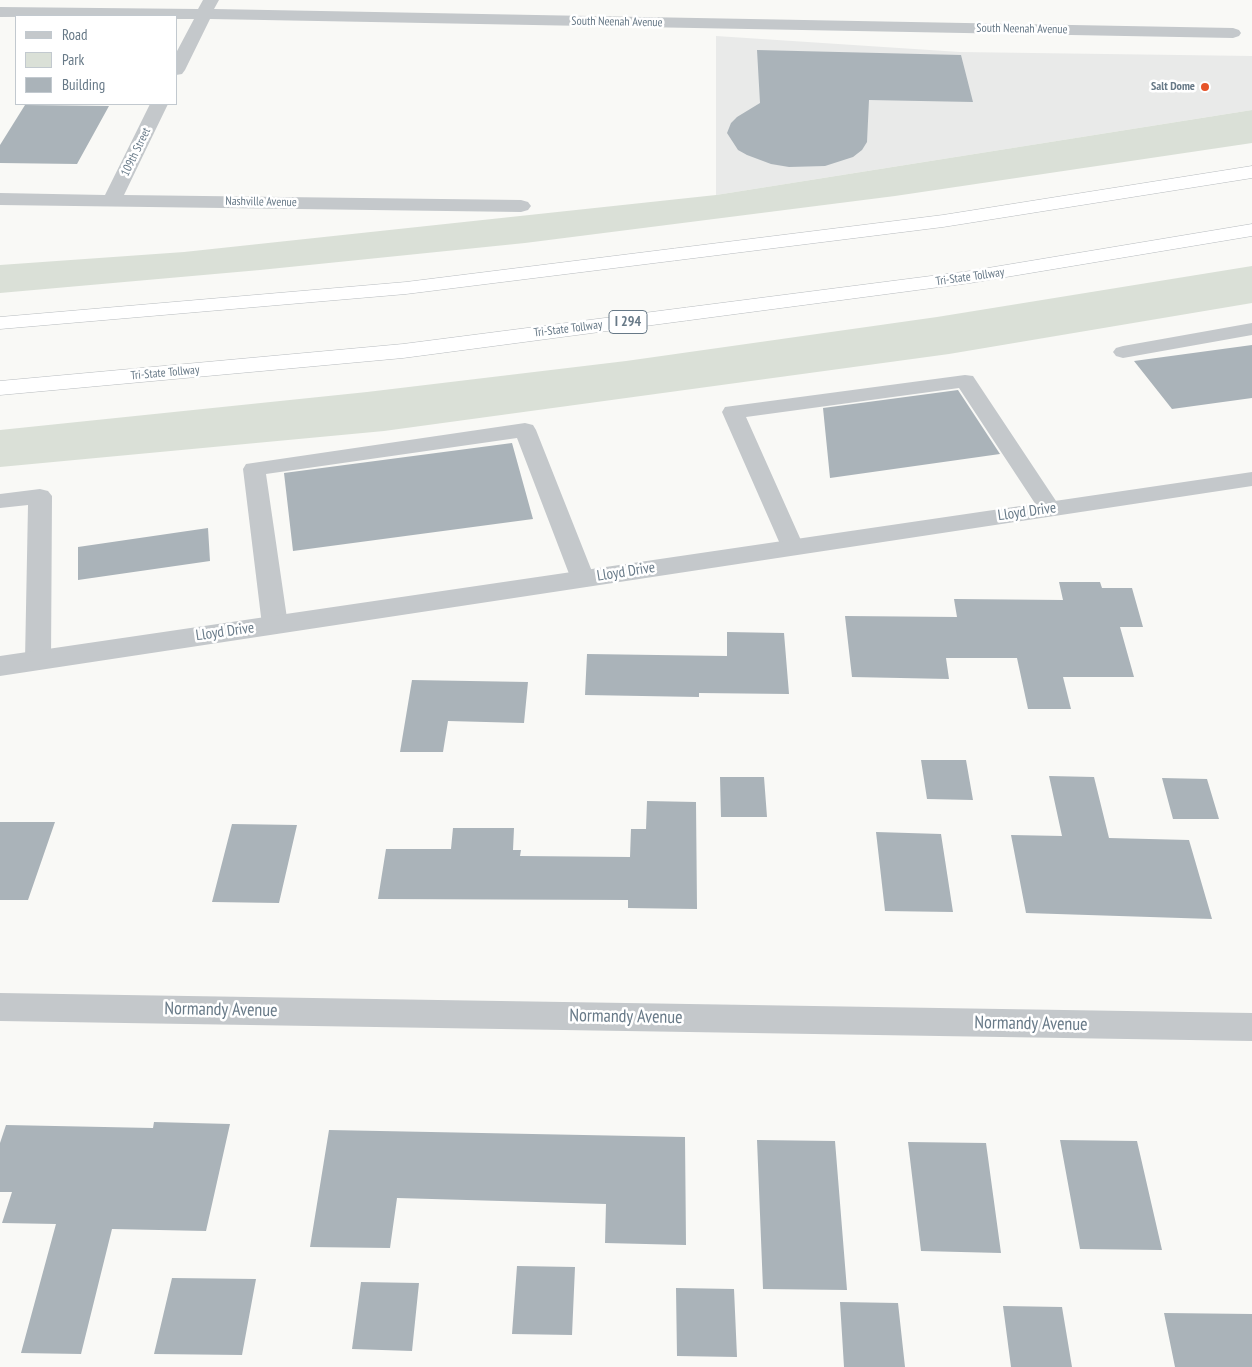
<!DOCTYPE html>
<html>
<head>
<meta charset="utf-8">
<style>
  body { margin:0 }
  #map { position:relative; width:1252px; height:1367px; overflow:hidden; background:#f9f9f6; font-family:"PT Sans Narrow",sans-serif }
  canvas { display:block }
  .legend { position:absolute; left:15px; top:15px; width:162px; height:90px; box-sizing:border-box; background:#fff; border:1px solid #c2c9cf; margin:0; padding:6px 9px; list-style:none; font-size:15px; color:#677987 }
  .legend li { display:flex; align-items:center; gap:10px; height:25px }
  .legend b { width:25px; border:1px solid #c2c9cf }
</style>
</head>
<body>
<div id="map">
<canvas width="1252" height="1367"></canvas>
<ul class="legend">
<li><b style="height:6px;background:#c4c8cb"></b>Road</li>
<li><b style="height:14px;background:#dae0d7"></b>Park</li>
<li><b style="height:14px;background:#aab3b9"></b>Building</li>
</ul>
</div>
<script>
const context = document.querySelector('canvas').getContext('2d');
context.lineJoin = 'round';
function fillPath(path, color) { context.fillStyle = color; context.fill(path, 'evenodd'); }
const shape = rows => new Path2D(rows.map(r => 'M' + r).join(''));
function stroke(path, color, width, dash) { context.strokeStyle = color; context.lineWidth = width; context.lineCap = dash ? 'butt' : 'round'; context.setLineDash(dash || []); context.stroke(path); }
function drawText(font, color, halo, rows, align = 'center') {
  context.font = font + ' "PT Sans Narrow",sans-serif'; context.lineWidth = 5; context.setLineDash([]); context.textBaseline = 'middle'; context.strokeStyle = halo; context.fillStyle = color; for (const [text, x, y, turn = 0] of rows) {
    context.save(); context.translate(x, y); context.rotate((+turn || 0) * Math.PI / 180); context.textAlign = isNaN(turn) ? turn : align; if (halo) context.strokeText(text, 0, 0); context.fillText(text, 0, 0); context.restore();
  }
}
const built = shape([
  [716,36,960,52,1252,56,1252,110,716,195]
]);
const green = shape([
  [1252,110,1252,143,895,196,525,243,260,270,0,293,0,265,184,252,716,195],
  [1252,266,1252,303,949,354,384,431,0,467,0,430,367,392,626,361,937,317]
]);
const building = shape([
  [757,50,961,55,973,102,869,100,867,142,862,150,853,157,825,166,789,167,771,164,747,155,738,150,727,133,731,123,737,117,760,103],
  [25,105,109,106,77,164,0,163,0,145],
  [1252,345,1252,398,1172,409,1134,361],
  [958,390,1000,454,830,478,823,408],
  [512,443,533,519,293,551,284,473],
  [208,528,210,561,78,580,78,547],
  [1059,582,1100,582,1102,588,1132,588,1143,627,1120,627,1134,677,1063,677,1071,709,1028,709,1017,658,946,658,949,679,852,677,845,616,957,617,954,599,1063,600],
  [727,632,784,633,789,694,699,693,699,697,585,695,587,654,727,656],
  [412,680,528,682,524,723,448,721,443,752,400,752],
  [921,760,966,760,973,800,927,799],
  [1049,776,1094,777,1109,838,1189,840,1212,919,1026,913,1011,835,1062,836],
  [720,777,764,777,767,817,721,817],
  [1162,778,1207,779,1219,819,1173,819],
  [647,801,696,802,697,909,628,908,628,900,378,899,386,849,451,849,453,828,514,828,513,850,521,850,520,856,630,857,631,829,646,829],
  [0,822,55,822,28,900,0,900],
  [232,824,297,825,279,903,212,902],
  [876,832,941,834,953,912,885,911],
  [154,1122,230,1124,206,1231,112,1229,81,1354,21,1353,56,1224,2,1223,12,1192,0,1192,0,1143,6,1125,153,1128],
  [329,1130,685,1137,686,1245,605,1243,606,1204,397,1198,390,1248,310,1247],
  [757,1140,835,1141,847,1290,763,1289],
  [1060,1140,1137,1141,1162,1250,1080,1249],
  [908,1142,986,1143,1001,1253,921,1251],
  [517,1266,575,1267,572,1335,512,1334],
  [172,1278,256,1279,242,1355,154,1354],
  [361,1282,419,1283,412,1351,352,1349],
  [676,1288,734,1289,737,1357,677,1356],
  [840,1302,898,1303,905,1367,844,1367],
  [1003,1306,1062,1307,1072,1367,1011,1367],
  [1164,1313,1252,1314,1252,1367,1175,1367]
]);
const service = shape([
  [1252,323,1252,335,1123,358,1116,356,1113,352,1116,348,1123,346,1252,323],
  [965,375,973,376,1058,504,1062,509,1058,514,1050,516,1042,514,959,388,746,417,804,547,800,553,792,555,784,553,722,412,725,407,965,375],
  [525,423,533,425,536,430,595,579,592,585,583,587,574,585,571,579,517,438,266,474,288,625,284,631,275,634,266,631,262,625,243,469,246,464,525,423],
  [40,489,48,491,52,496,51,660,47,666,38,669,29,666,25,660,28,505,0,508,0,494,40,489]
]);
const minor = shape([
  [203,0,219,0,214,9,1233,28,1239,30,1241,33,1239,36,1233,38,210,19,185,70,182,74,176,75,176,53,194,19,176,19,176,16,0,17,0,7,198,9,203,0],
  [150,104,168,104,124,195,521,200,528,202,531,206,528,210,521,212,0,205,0,193,105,195,150,104],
  [1252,472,1252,486,0,676,0,656,1252,472],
  [0,993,1252,1013,1252,1041,0,1021,0,993]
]);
const motorway = shape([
  [1252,166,1252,178,943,227,406,294,0,329,0,317,406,282,943,215,1252,166],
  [1252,224,1252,236,970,283,403,358,0,395,0,381,403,344,970,271,1252,224]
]);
const markers = [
  [1205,87,5,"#e65328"]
];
const farStreetnames = [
  ["South Neenah Avenue",617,22,1],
  ["South Neenah Avenue",1022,29,1],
  ["109th Street",136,152,-64],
  ["Nashville Avenue",261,202,1],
  ["Tri-State Tollway",970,277,-8],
  ["Tri-State Tollway",568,329,-7],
  ["Tri-State Tollway",165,373,-5]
];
const farPoinames = [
  ["Salt Dome",1195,87]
];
const shields = [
  [628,322,38]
];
const shieldNames = [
  ["I 294",628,322]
];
const streetNames = [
  ["Lloyd Drive",1027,512,-8],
  ["Lloyd Drive",626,572,-9],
  ["Lloyd Drive",225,632,-8]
];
const nearStreetnames = [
  ["Normandy Avenue",221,1010,1],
  ["Normandy Avenue",626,1017,1],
  ["Normandy Avenue",1031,1024,1]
];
fillPath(built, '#e9eae9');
fillPath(green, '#dae0d7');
fillPath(building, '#aab3b9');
stroke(motorway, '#b7bbbe', 1);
fillPath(service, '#c4c8cb');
fillPath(minor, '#c4c8cb');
fillPath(motorway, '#fff');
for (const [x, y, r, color] of markers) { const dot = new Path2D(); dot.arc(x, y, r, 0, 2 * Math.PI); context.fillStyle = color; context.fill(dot); stroke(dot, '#fff', 2); }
drawText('12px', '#677987', '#fff', farStreetnames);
drawText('bold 12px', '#677987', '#fff', farPoinames, 'right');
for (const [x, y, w] of shields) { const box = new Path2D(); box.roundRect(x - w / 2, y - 11.5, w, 23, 4); context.fillStyle = '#fff'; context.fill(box); stroke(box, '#677987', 1); }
drawText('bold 14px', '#677987', null, shieldNames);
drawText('15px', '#677987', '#fff', streetNames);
drawText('18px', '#677987', '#fff', nearStreetnames);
</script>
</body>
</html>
